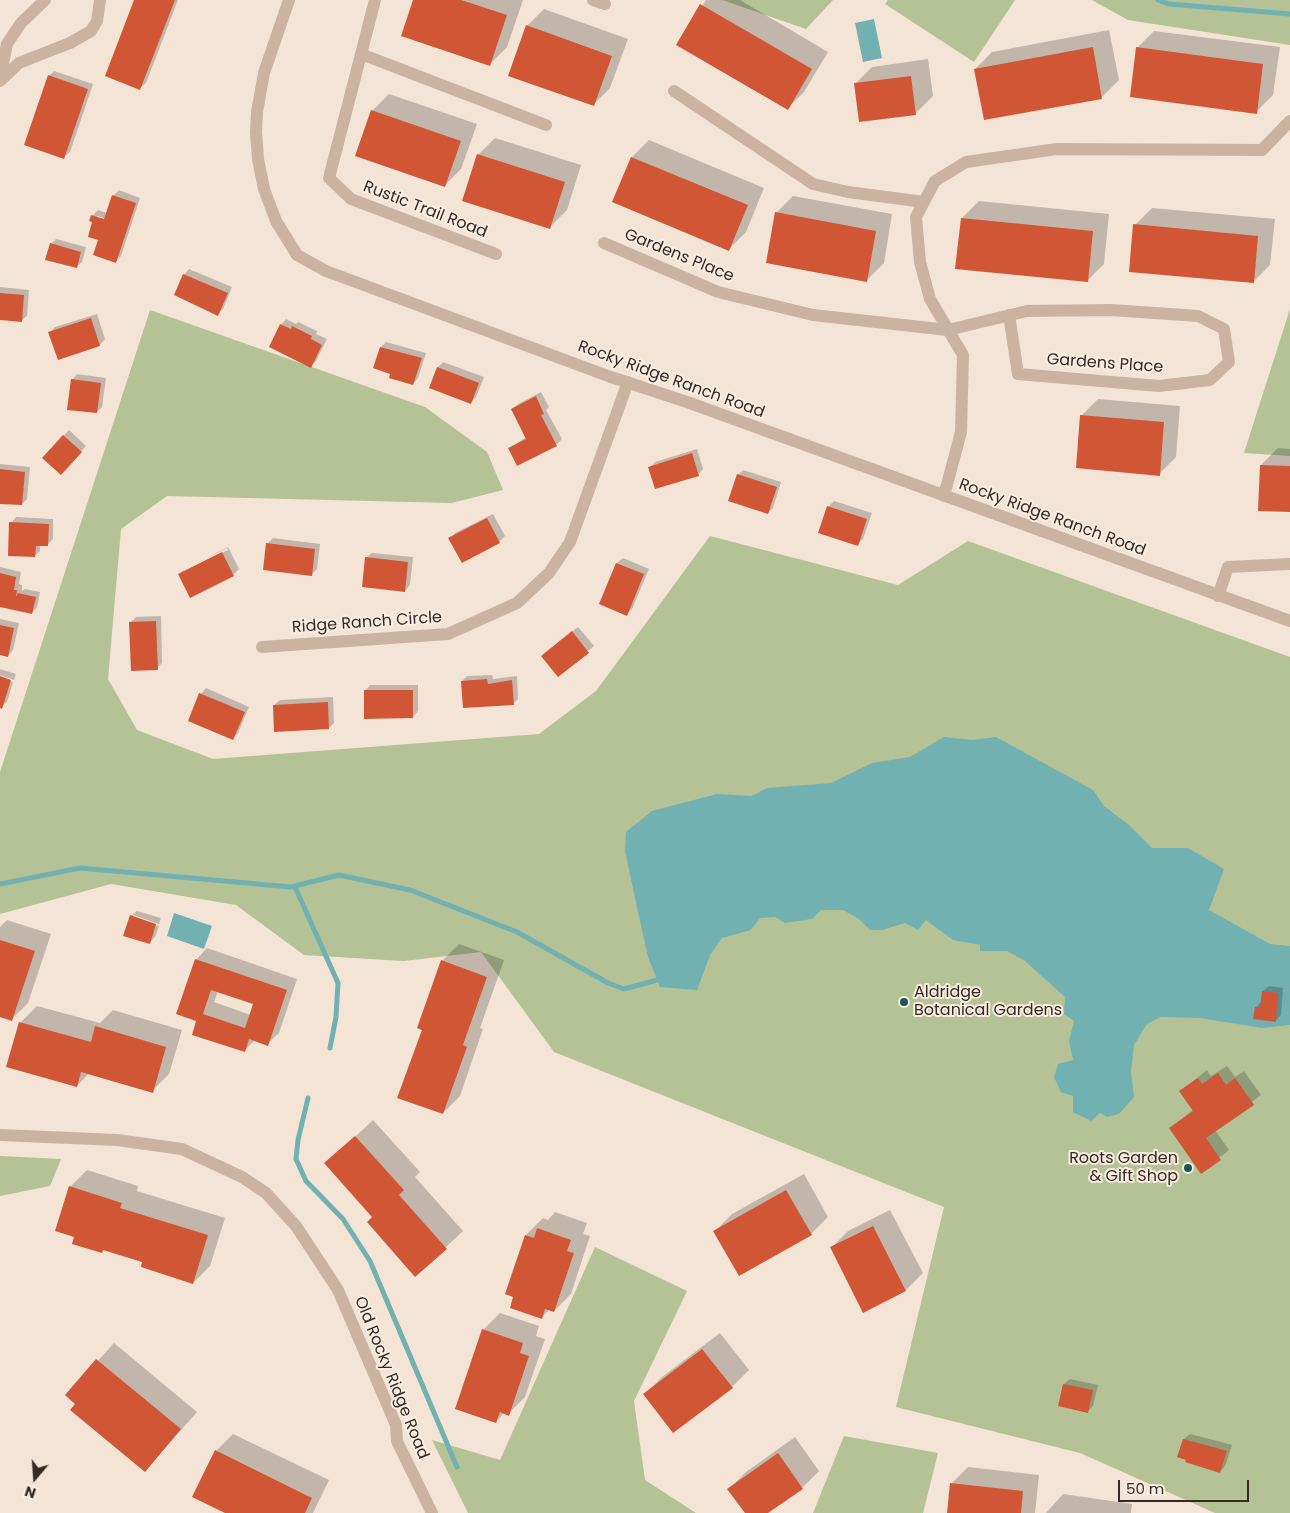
<!DOCTYPE html>
<html>
<head>
<meta charset="utf-8">
<style>
  body { margin:0 }
  #map { position:relative; width:1290px; height:1513px; overflow:hidden; background:#f3e4d5; font-family:Poppins,sans-serif }
  canvas { display:block }
  .north { position:absolute; left:10px; top:1453px; width:50px; height:50px; -webkit-text-stroke:4px #faeee1; paint-order:stroke; rotate:198deg; font-size:14px; font-weight:700; line-height:20px; text-align:center; color:#342924 }
  .north::after { content:''; display:block; margin:auto; width:18px; height:22px; background:#342924; clip-path:polygon(50% 0,100% 100%,50% 72%,0 100%) }
  .scale { position:absolute; left:1118px; top:1480px; width:131px; height:22px; box-sizing:border-box; border:2px solid #342924; border-top:0; padding-left:6px; font-size:15px; line-height:18px; white-space:nowrap; color:#342924; -webkit-text-stroke:4px #faeee1; paint-order:stroke }
</style>
</head>
<body>
<div id="map">
<canvas width="1290" height="1513"></canvas>
<div class="north">N</div>
<div class="scale">50 m</div>
</div>
<script>
const context = document.querySelector('canvas').getContext('2d');
context.lineJoin = 'round';
function fillPath(path, color) { context.fillStyle = color; context.fill(path, 'evenodd'); }
const shape = rows => new Path2D(rows.map(r => 'M' + r).join(''));
function stroke(path, color, width, dash) { context.strokeStyle = color; context.lineWidth = width; context.lineCap = dash ? 'butt' : 'round'; context.setLineDash(dash || []); context.stroke(path); }
function drawText(font, color, halo, rows, align = 'center') {
  context.font = font + ' Poppins,sans-serif'; context.lineWidth = 4; context.setLineDash([]); context.textBaseline = 'middle'; context.strokeStyle = halo; context.fillStyle = color; for (const [text, x, y, turn = 0] of rows) {
    context.save(); context.translate(x, y); context.rotate((+turn || 0) * Math.PI / 180); context.textAlign = isNaN(turn) ? turn : align; if (halo) context.strokeText(text, 0, 0); context.fillText(text, 0, 0); context.restore();
  }
}
const green = shape([
  [722,0,833,0,806,29],
  [888,0,1015,0,974,62,885,4],
  [1092,0,1290,0,1290,45,1128,20],
  [1290,309,1290,456,1244,453],
  [150,310,425,407,487,452,503,490,452,503,167,496,121,529,108,679,137,730,213,759,539,734,596,691,710,536,898,585,968,541,1290,657,1290,1513,1215,1513,1080,1453,896,1407,944,1207,554,1052,481,952,404,961,304,955,236,905,111,884,0,914,0,772],
  [0,1156,61,1159,50,1186,0,1196],
  [595,1247,687,1291,634,1401,645,1480,696,1513,468,1513,432,1440,500,1460],
  [844,1436,938,1453,923,1513,813,1513]
]);
const water = shape([
  [874,19,882,58,863,62,855,23],
  [944,737,973,740,996,737,1093,790,1104,806,1129,825,1152,848,1188,848,1224,869,1209,910,1270,944,1290,946,1290,1025,1262,1028,1200,1018,1161,1017,1147,1024,1134,1045,1131,1072,1134,1097,1119,1114,1107,1117,1100,1113,1091,1121,1073,1112,1073,1096,1061,1092,1054,1077,1058,1064,1073,1060,1069,1041,1074,1021,1064,1014,1065,997,1025,961,1007,951,980,951,980,945,953,940,926,920,918,930,905,923,882,930,870,930,859,919,843,910,821,910,812,919,785,923,775,917,760,918,751,930,722,938,710,955,697,990,660,987,648,957,640,921,625,851,626,832,652,811,717,794,752,796,767,788,831,783,872,763,910,757],
  [174,913,212,926,204,949,167,936]
]);
const shadow = shape([
  [135,0,178,0,146,83,140,88],
  [414,0,523,0,507,47,490,64],
  [706,0,740,0,828,52,804,92,787,109,678,44],
  [544,9,628,39,610,88,593,105,527,26],
  [1109,30,1119,80,1102,97,975,69,992,52],
  [1154,31,1280,47,1273,95,1256,112,1137,48],
  [928,59,933,96,916,113,855,84,872,67],
  [54,71,93,84,70,152,64,157,49,76],
  [389,94,477,124,461,169,444,186,372,111],
  [495,138,581,165,567,210,550,227,478,155],
  [649,140,764,188,746,232,729,249,632,157],
  [119,190,140,198,121,256,116,261,99,239,92,216,98,210,107,213,113,196],
  [97,216,110,220,97,218],
  [793,196,892,214,884,263,867,280,776,213],
  [979,201,1109,214,1104,264,1087,281,962,218],
  [1152,208,1275,219,1270,265,1253,282,1135,225],
  [56,239,86,247,82,262,76,267,51,244],
  [189,269,232,287,223,309,217,315,184,275],
  [0,287,29,290,27,316,21,321,0,319],
  [97,314,105,339,100,345,50,332,55,327],
  [286,319,296,324,298,322,317,331,316,334,327,339,316,361,311,366,281,325],
  [386,342,426,353,418,378,413,384,392,373,381,347],
  [443,362,484,377,476,397,471,402,438,367],
  [77,374,106,378,102,407,97,412,72,380],
  [541,392,549,407,546,410,562,439,556,445,509,449,526,437,512,409,518,404],
  [1098,399,1180,406,1176,457,1159,474,1081,416],
  [69,430,86,446,66,468,44,458],
  [1278,448,1290,449,1290,511,1261,465],
  [697,449,703,469,698,475,650,467,655,462],
  [0,464,30,467,27,499,22,504,0,502],
  [743,470,781,482,773,508,768,513,738,475],
  [834,501,872,513,863,539,858,544,828,507],
  [493,514,505,536,499,542,462,561,450,539,455,533],
  [16,517,53,519,53,539,47,545,40,544,40,551,35,556,11,523],
  [273,538,320,544,317,569,311,575,267,544],
  [228,547,239,569,234,574,190,596,179,574,184,570,184,572,228,550,227,548,184,570],
  [372,553,413,557,410,585,405,591,366,558],
  [623,558,649,569,632,609,627,614,601,604,617,563],
  [0,567,21,572,19,584,22,585,22,591,25,589,40,592,37,607,32,613,0,606],
  [161,616,162,663,157,668,130,623,136,617],
  [0,619,19,623,13,650,8,656,0,654],
  [578,627,594,646,559,675,548,651],
  [0,669,16,674,14,680,0,675],
  [492,675,493,679,517,676,518,699,513,704,462,681,467,676],
  [0,678,13,682,7,702,1,707],
  [370,685,418,685,418,711,413,717,365,691],
  [206,688,249,707,238,733,233,738,201,694],
  [333,697,334,723,329,728,274,705,280,700],
  [137,911,161,918,159,924,133,915,133,917,159,926,155,937,149,943,131,916],
  [7,920,51,934,28,1003,11,1020,0,1016,0,927],
  [459,944,504,960,480,1028,483,1029,460,1096,443,1113,423,1029,442,961],
  [207,948,297,979,279,1033,267,1044,255,1040,244,1051,198,1020,196,960],
  [218,991,254,1003,251,1015,214,1002],
  [1269,986,1283,988,1281,1015,1275,1021,1256,1007,1262,1001,1263,991],
  [37,1006,100,1023,113,1010,182,1030,169,1074,152,1091,89,1073,77,1086,20,1023],
  [1227,1066,1235,1077,1244,1071,1261,1095,1215,1130,1229,1150,1201,1172,1171,1128,1194,1109,1181,1091,1207,1070,1211,1076],
  [373,1120,420,1172,415,1177,463,1231,416,1275,373,1217,326,1164],
  [87,1170,138,1186,137,1191,225,1218,210,1266,193,1283,144,1261,105,1249,102,1252,75,1236,70,1187],
  [804,1174,828,1217,811,1234,715,1231,732,1214],
  [890,1210,923,1273,906,1290,864,1311,831,1248,848,1231],
  [555,1212,587,1223,583,1234,590,1236,571,1294,554,1311,550,1309,542,1317,515,1296,506,1293,526,1235,543,1218,548,1220],
  [500,1313,539,1326,536,1336,545,1339,525,1397,508,1414,504,1413,496,1422,483,1330],
  [720,1333,749,1370,732,1387,645,1394,662,1377],
  [114,1343,197,1412,145,1471,67,1395],
  [1070,1379,1098,1385,1093,1406,1088,1411,1064,1384],
  [233,1434,329,1480,313,1513,228,1513,216,1451],
  [1190,1434,1232,1445,1225,1466,1220,1472,1179,1456,1184,1439],
  [795,1437,819,1471,802,1488,766,1513,746,1513,729,1489,746,1472],
  [968,1467,1039,1475,1035,1513,948,1513,951,1484],
  [1063,1494,1132,1504,1131,1513,1046,1513]
]);
const stream = shape([
  [1158,0,1169,4,1290,14],
  [0,884,80,868,291,887,339,875,410,890,517,932,608,983,624,989,657,980],
  [295,887,338,983,336,1017,330,1048],
  [308,1098,298,1140,296,1159,306,1181,343,1219,370,1261,457,1467]
]);
const building = shape([
  [134,0,175,0,140,90,105,76],
  [413,0,461,0,507,15,490,66,401,36],
  [700,4,812,69,788,110,676,45],
  [526,25,612,56,594,106,508,76],
  [1093,47,1102,99,984,120,974,69],
  [1136,47,1263,64,1257,114,1130,97],
  [48,75,88,89,64,159,24,145],
  [911,76,916,115,859,122,854,83],
  [371,110,461,141,445,187,355,156],
  [477,154,565,182,550,229,462,201],
  [631,157,748,205,729,251,612,202],
  [112,195,136,203,116,263,93,255,98,240,88,237,92,222,89,221,91,215,104,219],
  [775,212,876,231,867,282,766,263],
  [961,218,1093,231,1088,282,955,269],
  [1133,224,1258,236,1254,283,1129,272],
  [50,243,81,252,77,268,45,260],
  [183,274,228,293,218,316,174,295],
  [0,293,24,295,22,322,0,320],
  [91,318,100,346,58,360,48,332],
  [280,324,291,329,292,326,312,336,311,339,322,345,311,368,269,347],
  [380,347,422,358,413,385,389,378,390,374,373,368],
  [437,367,479,383,471,404,429,388],
  [71,379,101,383,97,413,67,410],
  [536,396,544,414,541,415,557,446,517,466,508,448,526,439,511,409],
  [1080,415,1164,422,1160,476,1076,468],
  [63,435,82,452,61,475,42,458],
  [692,453,699,476,655,489,648,467],
  [1260,465,1290,466,1290,512,1258,511],
  [0,469,25,472,22,505,0,504],
  [737,474,777,487,768,514,728,501],
  [827,506,867,519,858,546,818,533],
  [487,518,500,543,462,563,448,538],
  [9,522,49,524,48,546,36,546,35,557,8,556],
  [266,543,315,549,312,576,263,570],
  [222,552,234,576,190,598,178,574],
  [365,557,408,562,405,592,362,587],
  [616,563,644,574,627,616,599,604],
  [0,573,16,577,14,590,17,590,16,597,18,593,36,597,32,614,0,607],
  [156,621,158,670,131,671,129,622],
  [0,625,14,628,8,657,0,655],
  [572,631,589,653,558,677,541,656],
  [0,676,11,680,2,709,0,708],
  [487,679,488,684,512,680,514,705,463,708,461,681],
  [364,690,413,690,413,718,364,719],
  [199,693,245,712,233,740,188,721],
  [328,702,329,729,274,732,273,705],
  [130,915,156,924,150,944,123,936],
  [0,940,35,951,12,1021,0,1017],
  [195,959,287,990,268,1046,249,1039,245,1052,192,1035,196,1021,176,1014],
  [211,990,253,1004,245,1028,203,1014],
  [441,960,487,977,463,1045,467,1047,443,1114,397,1098,422,1030,417,1028],
  [1262,991,1278,993,1276,1022,1253,1019,1255,1007,1260,1007],
  [19,1022,91,1042,95,1026,166,1047,153,1093,81,1072,77,1087,6,1067],
  [1218,1073,1226,1085,1235,1078,1254,1105,1206,1138,1221,1160,1201,1174,1169,1128,1193,1111,1179,1091,1198,1078,1202,1084],
  [355,1136,404,1190,399,1195,447,1249,415,1277,367,1222,372,1217,324,1163],
  [69,1186,122,1203,120,1208,208,1235,193,1284,141,1267,142,1262,103,1250,102,1253,72,1244,74,1237,55,1231],
  [786,1190,812,1235,739,1276,713,1231],
  [873,1226,906,1291,863,1313,830,1247],
  [537,1228,571,1240,567,1251,574,1253,554,1312,545,1309,542,1319,510,1308,513,1297,505,1294,525,1235,534,1238],
  [482,1329,523,1343,520,1353,529,1356,509,1416,500,1412,496,1423,455,1409],
  [702,1349,733,1388,673,1433,643,1394],
  [96,1359,181,1429,145,1472,70,1410,75,1404,65,1395],
  [1063,1384,1093,1390,1088,1413,1058,1406],
  [1183,1439,1227,1451,1220,1473,1185,1462,1186,1460,1177,1457],
  [215,1450,312,1498,305,1513,225,1513,192,1497],
  [778,1453,803,1489,768,1513,745,1513,727,1489],
  [950,1483,1023,1491,1021,1513,947,1513]
]);
const minor = shape([
  [289,0,264,73,257,112,256,132,258,159,264,189,276,221,297,255,326,271,608,376,687,402,1290,621],
  [375,0,329,178,351,199,496,254],
  [593,0,605,4],
  [361,54,546,125],
  [0,79,7,44,21,23,45,0],
  [0,81,19,63,70,43,91,31,97,21,100,0],
  [674,91,813,184,848,192,924,202],
  [604,243,718,292,813,315,948,330,1027,311,1111,310,1198,316,1224,329,1229,362,1210,380,1159,386,1018,374,1009,315],
  [944,496,961,432,963,355,930,299,920,262,916,217,935,181,966,162,1057,149,1262,150,1290,121],
  [1218,596,1228,567,1290,564],
  [262,647,448,634,517,603,549,573,570,542,628,382],
  [0,1135,117,1140,182,1149,242,1177,266,1193,296,1226,338,1290,396,1425,397,1441,432,1513]
]);
const markers = [
  [904,1002,5,"#175759"],
  [1188,1168,5,"#175759"]
];
const streetNames = [
  ["Rustic Trail Road",425,210,21],
  ["Gardens Place",679,256,22],
  ["Gardens Place",1105,364,4],
  ["Rocky Ridge Ranch Road",671,380,20],
  ["Rocky Ridge Ranch Road",1052,518,20],
  ["Ridge Ranch Circle",367,623,-4],
  ["Old Rocky Ridge Road",391,1378,68]
];
const poiNames = [
  ["Aldridge",914,993],
  ["Botanical Gardens",914,1011],
  ["Roots Garden",1178,1159,"right"],
  ["& Gift Shop",1178,1177,"right"]
];
fillPath(green, '#b4c295');
fillPath(water, '#72b1b2');
fillPath(shadow, '#0003');
stroke(stream, '#72b1b2', 5);
fillPath(building, '#d05636');
stroke(minor, '#cbb3a1', 12);
for (const [x, y, r, color] of markers) { const dot = new Path2D(); dot.arc(x, y, r, 0, 2 * Math.PI); context.fillStyle = color; context.fill(dot); stroke(dot, '#faeee1', 2); }
drawText('16px', '#342924', '#faeee1', streetNames);
drawText('16px', '#342924', '#faeee1', poiNames, 'left');
</script>
</body>
</html>
